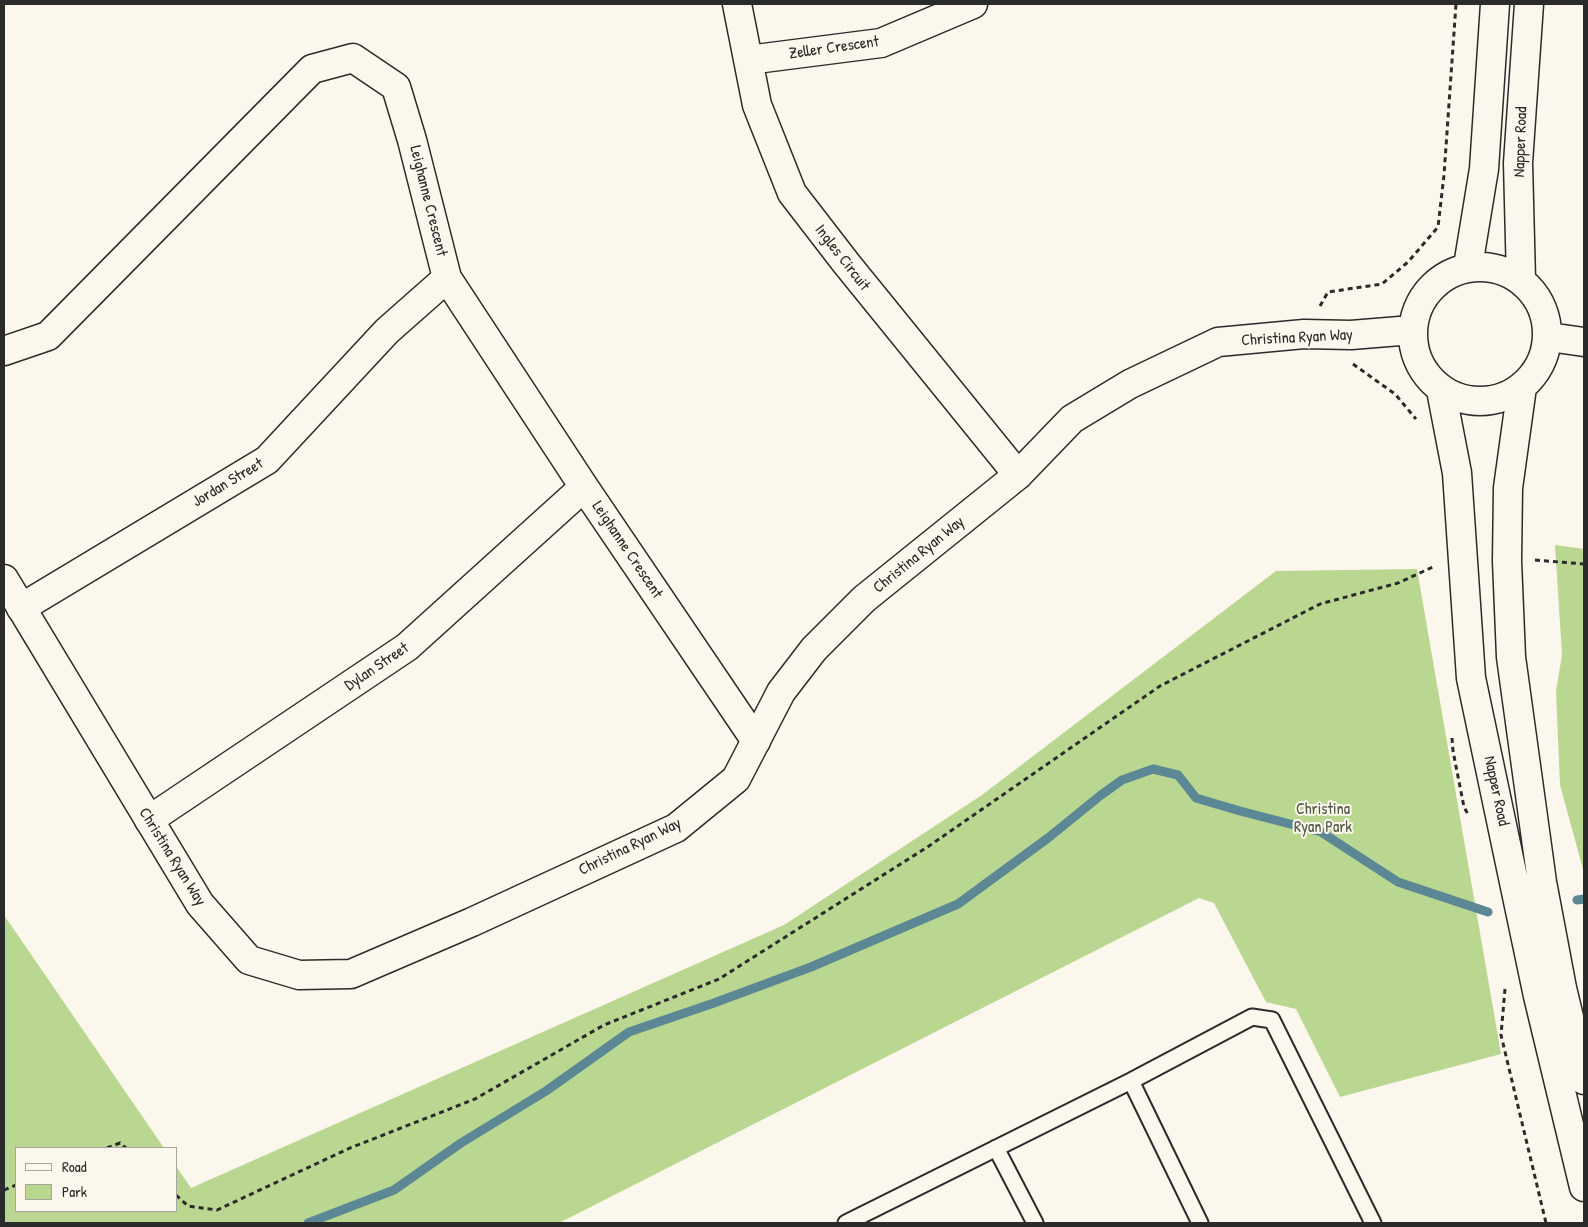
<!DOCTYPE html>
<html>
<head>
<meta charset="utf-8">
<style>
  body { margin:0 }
  #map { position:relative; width:1588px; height:1227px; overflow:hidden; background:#fbf7ec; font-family:"Patrick Hand",sans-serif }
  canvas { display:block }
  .frame { position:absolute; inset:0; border:5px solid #2b2b2b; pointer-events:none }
  .legend { position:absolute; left:15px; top:1147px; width:162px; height:65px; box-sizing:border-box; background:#fbf7ec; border:1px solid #a8a59f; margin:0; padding:6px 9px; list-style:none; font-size:15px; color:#2b2b2b }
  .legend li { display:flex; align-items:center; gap:10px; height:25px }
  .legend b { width:25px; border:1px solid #a8a59f }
</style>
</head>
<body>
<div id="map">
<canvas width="1588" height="1227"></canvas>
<div class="frame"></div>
<ul class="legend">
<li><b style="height:6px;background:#fbf7ec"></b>Road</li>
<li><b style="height:14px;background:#b9d790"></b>Park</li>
</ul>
</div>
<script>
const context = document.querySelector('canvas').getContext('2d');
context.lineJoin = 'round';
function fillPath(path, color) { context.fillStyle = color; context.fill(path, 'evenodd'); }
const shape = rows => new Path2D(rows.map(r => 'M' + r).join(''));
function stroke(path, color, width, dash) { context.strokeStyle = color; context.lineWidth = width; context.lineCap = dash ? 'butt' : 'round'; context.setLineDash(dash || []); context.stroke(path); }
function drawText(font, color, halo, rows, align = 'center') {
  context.font = font + ' "Patrick Hand",sans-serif'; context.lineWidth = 4; context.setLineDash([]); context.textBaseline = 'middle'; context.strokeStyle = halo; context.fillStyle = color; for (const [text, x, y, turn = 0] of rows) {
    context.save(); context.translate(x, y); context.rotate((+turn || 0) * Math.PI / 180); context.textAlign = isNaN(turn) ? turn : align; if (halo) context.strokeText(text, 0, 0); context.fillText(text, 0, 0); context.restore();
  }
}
const green = shape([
  [1555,545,1584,549,1584,873,1560,785,1556,691,1562,655],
  [1417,569,1501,1054,1340,1097,1296,1009,1266,1002,1214,903,1199,898,559,1223,4,1223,4,915,164,1148,16,1148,16,1211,176,1211,176,1166,191,1188,784,925,982,795,1276,571]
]);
const stream = shape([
  [1577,900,1584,899],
  [308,1223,394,1190,461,1143,546,1091,629,1032,714,1003,811,967,958,904,1048,838,1101,795,1122,780,1153,769,1178,775,1196,798,1240,811,1321,832,1398,882,1488,912]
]);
const path = shape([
  [1320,306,1328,292,1382,284,1408,262,1438,227,1444,175,1456,4],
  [1353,364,1395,394,1416,419],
  [1535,560,1584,564],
  [1452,738,1453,751,1464,807,1469,816],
  [1505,989,1501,1035,1546,1223],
  [107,1148,120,1143,126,1148],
  [4,1190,16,1185],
  [176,1195,188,1206,217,1210,350,1148,475,1099,604,1025,719,979,929,846,1160,686,1320,604,1398,583,1435,566]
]);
const lane = shape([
  [1131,1081,1200,1223],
  [996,1148,1035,1223],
  [846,1223,1131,1081,1252,1017,1272,1020,1373,1223]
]);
const street = shape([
  [737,4,757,105,792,193,846,263,1018,475],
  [748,60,881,43,973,4],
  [4,351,48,336,312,69,353,58,396,87,412,140,447,278,584,487,756,741],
  [21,608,267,460,387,331,447,278],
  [149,820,407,647,584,487]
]);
const secondary = shape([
  [1468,266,1484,169,1495,4],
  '1413 334a67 67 0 1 1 134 0a67 67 0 1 1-134 0Z',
  [1521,280,1518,163,1529,4],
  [1549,337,1584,342],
  [1522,387,1508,488,1507,561,1511,657,1542,882,1562,988,1584,1080],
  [1441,390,1457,473,1471,678,1538,996,1584,1187],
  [4,579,200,904,249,960,299,975,351,974,472,922,676,828,736,779,781,692,814,649,864,599,1018,475,1072,419,1130,384,1218,342,1304,334,1351,335,1412,330]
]);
const streetNames = [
  ["Zeller Crescent",834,48,-8],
  ["Napper Road",1521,142,-88],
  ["Leighanne Crescent",428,201,76],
  ["Ingles Circuit",842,258,52],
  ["Christina Ryan Way",1297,338,-3],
  ["Jordan Street",228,483,-31],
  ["Leighanne Crescent",627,550,56],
  ["Christina Ryan Way",919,555,-39],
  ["Dylan Street",377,667,-34],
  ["Napper Road",1496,791,78],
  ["Christina Ryan Way",630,847,-26],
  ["Christina Ryan Way",172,857,58]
];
const parkNames = [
  ["Christina",1323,810],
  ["Ryan Park",1323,828]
];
fillPath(green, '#b9d790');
stroke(stream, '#5c8895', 9);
stroke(lane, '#2b2b2b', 19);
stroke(street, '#2b2b2b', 31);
stroke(secondary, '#2b2b2b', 31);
stroke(path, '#2b2b2b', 3, [5, 4]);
stroke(lane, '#fbf7ec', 15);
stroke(street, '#fbf7ec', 28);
stroke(secondary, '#fbf7ec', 28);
drawText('16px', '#2b2b2b', '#fbf7ec', streetNames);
drawText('16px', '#4e5644', '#fbf7ec', parkNames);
</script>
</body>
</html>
